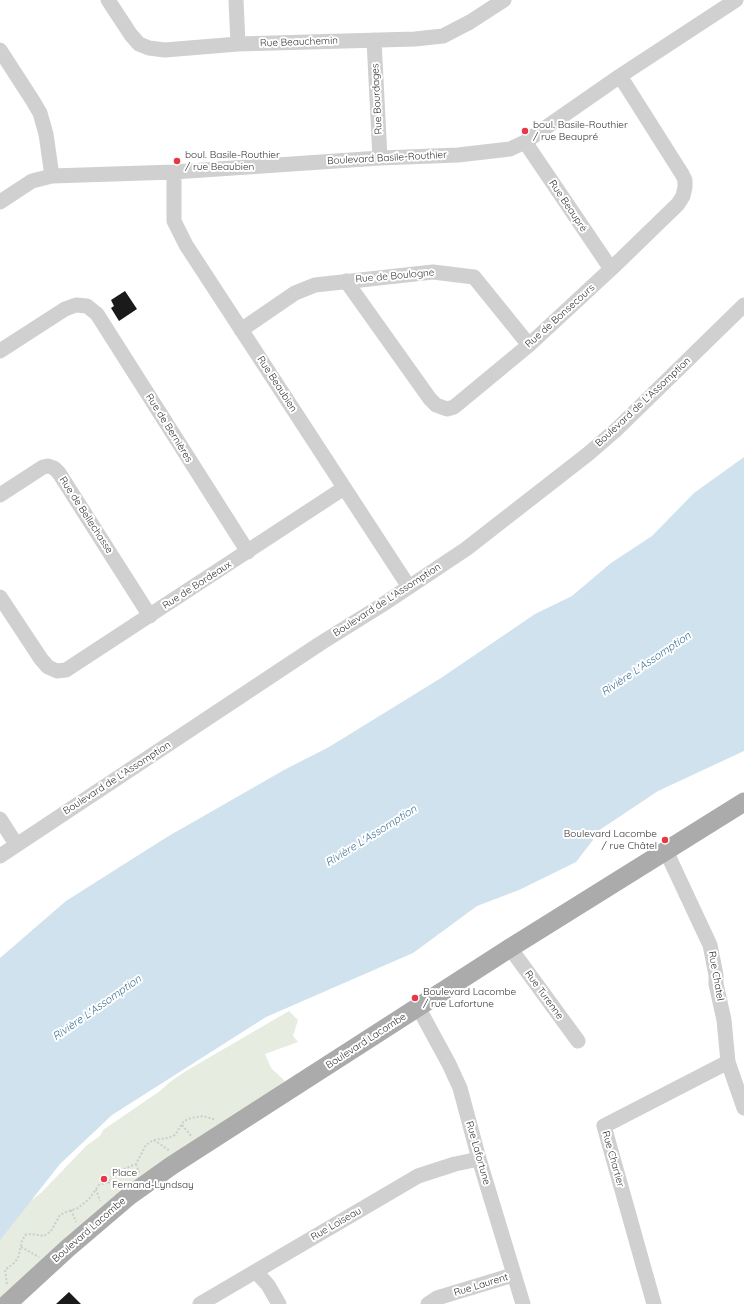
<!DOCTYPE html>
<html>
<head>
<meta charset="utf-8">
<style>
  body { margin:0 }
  canvas { display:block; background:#fff }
</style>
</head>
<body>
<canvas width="744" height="1304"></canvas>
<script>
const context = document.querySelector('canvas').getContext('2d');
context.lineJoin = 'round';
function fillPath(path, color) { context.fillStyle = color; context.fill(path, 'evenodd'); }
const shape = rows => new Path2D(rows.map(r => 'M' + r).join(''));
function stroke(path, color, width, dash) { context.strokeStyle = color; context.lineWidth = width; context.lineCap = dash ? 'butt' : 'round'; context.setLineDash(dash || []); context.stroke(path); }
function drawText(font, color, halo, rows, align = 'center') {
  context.font = font + ' Quicksand,sans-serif'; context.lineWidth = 4; context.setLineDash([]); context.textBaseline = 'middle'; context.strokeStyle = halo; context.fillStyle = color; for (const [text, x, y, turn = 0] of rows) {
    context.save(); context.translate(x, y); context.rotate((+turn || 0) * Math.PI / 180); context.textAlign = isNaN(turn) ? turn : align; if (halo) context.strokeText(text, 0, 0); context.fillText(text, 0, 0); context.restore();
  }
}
const green = shape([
  [289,1011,298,1020,293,1036,298,1042,265,1054,271,1068,285,1081,0,1304,0,1232,20,1209,42,1192,86,1146,100,1136,103,1130,160,1091,170,1082,186,1071]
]);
const water = shape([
  [744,457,744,751,658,791,592,835,593,840,576,862,519,890,477,906,413,953,266,1017,112,1115,60,1164,0,1240,0,958,66,901,167,837,284,770,329,747,441,678,535,614,572,596,611,563,652,536,694,493]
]);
const building = shape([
  [125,291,137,309,119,321,111,308,114,306,111,300],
  [69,1292,81,1304,56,1304]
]);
const path = shape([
  [182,1125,192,1137],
  [154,1140,170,1151],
  [136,1164,139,1173],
  [108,1182,116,1187],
  [96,1189,100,1201],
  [71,1210,76,1222],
  [21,1247,39,1257],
  [7,1284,5,1270,14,1263,18,1258,22,1241,25,1235,31,1234,44,1236,51,1231,60,1215,66,1212,78,1208,89,1199,99,1185,108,1182,114,1173,136,1164,146,1145,153,1140,168,1138,175,1135,184,1121,191,1118,203,1116,216,1120]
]);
const minor = shape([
  [108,0,131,35,139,44,149,48,165,50,238,44,415,39,443,36,470,22,504,0],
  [236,0,238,44],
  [374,40,380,158],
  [0,50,33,101,40,113,46,134,52,176],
  [525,142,611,269],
  [174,172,174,221,186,245,409,587],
  [0,202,32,181,52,176,174,172,380,158,458,155,510,149,525,142,620,76,736,0],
  [346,281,430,399,436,405,447,409,454,407,529,345,611,269,678,204,683,196,685,187,685,180,682,174,620,76],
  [241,330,295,293,315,285,433,272,474,277,529,345],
  [0,351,65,309,76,305,87,306,97,314,248,552],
  [0,495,43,467,48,466,54,468,59,473,150,616],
  [0,597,41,659,48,667,57,671,66,670,344,488],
  [0,819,16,844],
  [666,851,710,945,716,975,716,984,724,1020,728,1062,744,1108],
  [0,856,321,643,382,605,466,549,588,454,617,429,744,305],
  [510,948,578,1041],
  [418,1007,449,1064,460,1088,479,1159,523,1304],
  [256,1272,268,1285,279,1304],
  [200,1304,418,1176,455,1164,479,1159],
  [428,1304,437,1298,513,1275],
  [654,1304,604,1126,728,1062]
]);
const major = shape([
  [7,1304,68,1248,129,1196,171,1166,510,948,744,802]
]);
const markers = [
  [525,131,4,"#e63946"],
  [177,161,4,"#e63946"],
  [665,840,4,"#e63946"],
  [415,998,4,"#e63946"],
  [104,1179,4,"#e63946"]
];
const streetNames = [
  ["Rue Beauchemin",299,42,-2],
  ["Rue Bourdages",377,99,-93],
  ["Boulevard Basile-Routhier",387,158,-3],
  ["Rue Beaupré",568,206,56],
  ["Rue de Boulogne",395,276,-5],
  ["Rue de Bonsecours",560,316,-42],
  ["Rue Beaubien",277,384,57],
  ["Boulevard de L'Assomption",643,402,-43],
  ["Rue de Bernières",169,428,58],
  ["Rue de Bellechasse",86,515,57],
  ["Rue de Bordeaux",197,585,-33],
  ["Boulevard de L'Assomption",387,600,-33],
  ["Boulevard de L'Assomption",117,778,-33],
  ["Rue Chatel",716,976,80],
  ["Rue Turenne",544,995,54],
  ["Boulevard Lacombe",366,1041,-33],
  ["Rue Lafortune",478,1153,74],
  ["Rue Chartier",613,1159,74],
  ["Rue Loiseau",336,1224,-30],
  ["Boulevard Lacombe",89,1230,-41],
  ["Rue Laurent",481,1285,-17]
];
const poiNames = [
  ["boul. Basile-Routhier",533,125],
  ["/ rue Beaupré",533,137],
  ["boul. Basile-Routhier",185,155],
  ["/ rue Beaubien",185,167],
  ["Boulevard Lacombe",657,834,"right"],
  ["/ rue Châtel",657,846,"right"],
  ["Boulevard Lacombe",423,992],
  ["/ rue Lafortune",423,1004],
  ["Place",112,1173],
  ["Fernand-Lyndsay",112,1185]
];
const waterNames = [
  ["Rivière L'Assomption",646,664,-34],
  ["Rivière L'Assomption",371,836,-32],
  ["Rivière L'Assomption",97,1008,-35]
];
fillPath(green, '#e6ecdf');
fillPath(water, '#cfe2ee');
fillPath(building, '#1a1a1a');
stroke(path, '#cdcdcd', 2, [2, 2]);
stroke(minor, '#d0d0d0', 15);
stroke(major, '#ababab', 19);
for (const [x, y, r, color] of markers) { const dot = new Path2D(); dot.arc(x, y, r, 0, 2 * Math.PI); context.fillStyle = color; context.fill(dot); stroke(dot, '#fff', 1.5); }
drawText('10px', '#333', '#fff', streetNames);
drawText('10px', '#333', '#fff', poiNames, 'left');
drawText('italic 11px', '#3f7597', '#fff', waterNames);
</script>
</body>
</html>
